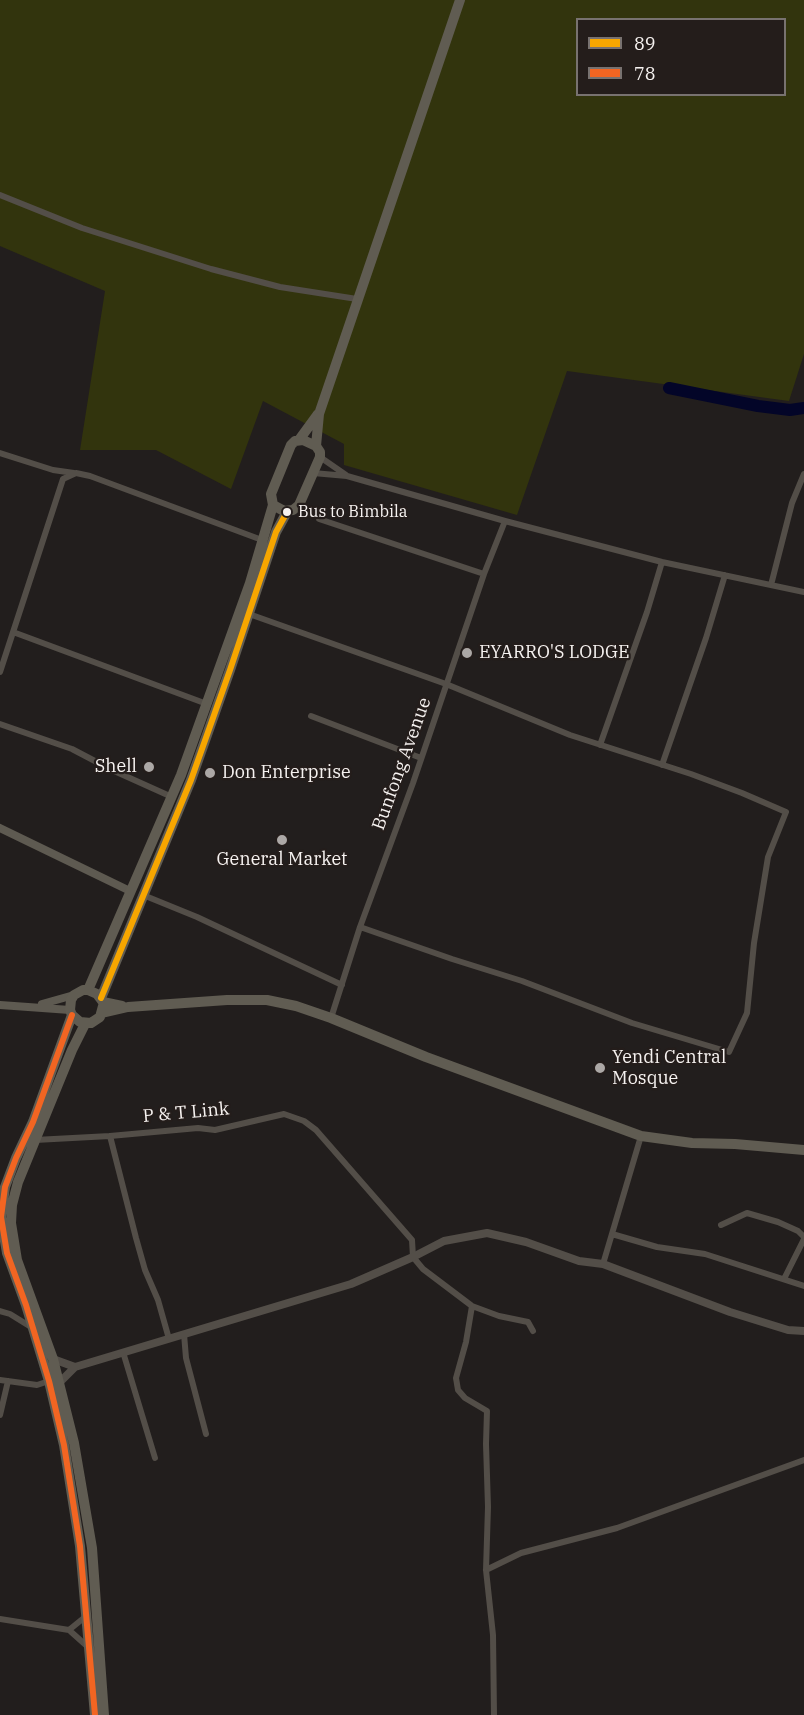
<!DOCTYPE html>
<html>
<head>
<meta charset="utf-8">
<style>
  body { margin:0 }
  #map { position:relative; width:804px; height:1715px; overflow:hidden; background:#221e1d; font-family:"IBM Plex Serif",serif }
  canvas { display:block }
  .legend { position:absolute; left:576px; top:18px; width:210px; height:78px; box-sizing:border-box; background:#241d1b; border:2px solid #787270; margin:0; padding:8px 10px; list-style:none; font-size:18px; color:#f6f2f0 }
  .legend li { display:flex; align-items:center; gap:12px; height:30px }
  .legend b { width:30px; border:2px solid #787270 }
</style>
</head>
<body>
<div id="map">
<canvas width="804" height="1715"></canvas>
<ul class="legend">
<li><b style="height:8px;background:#f7a600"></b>89</li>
<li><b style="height:8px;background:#f26522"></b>78</li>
</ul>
</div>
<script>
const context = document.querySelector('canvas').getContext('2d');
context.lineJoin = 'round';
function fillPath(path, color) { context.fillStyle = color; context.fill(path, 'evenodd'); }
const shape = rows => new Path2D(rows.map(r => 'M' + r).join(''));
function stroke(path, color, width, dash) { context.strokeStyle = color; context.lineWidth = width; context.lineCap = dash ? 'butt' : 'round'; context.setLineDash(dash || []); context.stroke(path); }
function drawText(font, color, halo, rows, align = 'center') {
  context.font = font + ' "IBM Plex Serif",serif'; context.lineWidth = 4.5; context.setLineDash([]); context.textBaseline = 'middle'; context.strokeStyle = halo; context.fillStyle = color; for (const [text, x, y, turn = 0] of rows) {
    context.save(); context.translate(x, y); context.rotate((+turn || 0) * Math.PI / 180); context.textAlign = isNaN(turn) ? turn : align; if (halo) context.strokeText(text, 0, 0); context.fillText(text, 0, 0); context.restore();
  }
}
const green = shape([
  [0,0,804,0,804,354,789,401,567,371,517,515,344,465,344,444,263,401,231,489,156,450,80,450,105,291,0,246],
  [578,20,784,20,784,94,578,94]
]);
const river = shape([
  [669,388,758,406,790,410,804,408]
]);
const minor = shape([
  [0,195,82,228,211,269,280,287,357,299],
  [0,453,53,470,74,473],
  [320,457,346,475],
  [313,473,347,476,505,521,662,562,804,592],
  [319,519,484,574],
  [771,585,792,503,804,474],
  [249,614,446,684,570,735,691,774,742,793,786,812,768,857,754,943,747,1013,729,1052,632,1023,522,981,452,959,360,927],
  [13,632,207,704],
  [0,672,63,479,76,473,90,476,262,540],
  [311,716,421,758],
  [0,724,72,749,112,770,172,797],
  [600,745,647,612,662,562],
  [662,765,706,638,725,575],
  [143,895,197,917,342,985],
  [331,1018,360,927,413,783,484,574,505,521],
  [110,1136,136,1238,145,1270,158,1300,169,1339],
  [35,1140,110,1136,198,1128,215,1130,284,1114,304,1121,316,1130,412,1240,413,1257,423,1269,472,1306,499,1316,528,1322,533,1331],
  [721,1225,747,1213,778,1222,798,1231,804,1237],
  [612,1234,657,1247,705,1254,804,1286],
  [603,1264,641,1136],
  [784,1279,804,1239],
  [472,1306,466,1342,456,1378,458,1390,465,1398,487,1411,486,1444,488,1507,486,1570,493,1635,494,1715],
  [0,1311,10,1314,31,1327],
  [184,1334,186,1358,206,1434],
  [123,1352,155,1458],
  [0,1380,37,1385,49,1381],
  [0,1415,8,1381],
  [486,1570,521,1553,617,1528,804,1460],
  [0,1619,69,1630,88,1647],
  [69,1630,85,1617]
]);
const tertiary = shape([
  [53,1359,75,1367],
  [60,1382,75,1367,351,1284,413,1257,444,1241,487,1233,526,1242,579,1261,603,1264,730,1312,788,1330,804,1331]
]);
const secondary = shape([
  [0,828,130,891],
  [42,1004,74,995],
  [0,1005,70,1010]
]);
const trunk = shape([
  [299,440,318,414],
  [303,440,316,446,320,452,320,457,299,505,293,510,284,511,273,505,271,494,291,445,295,441,303,440],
  [316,446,319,414,460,0],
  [88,990,181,775,250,583,273,505],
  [101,998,191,780,230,670,276,532,287,512],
  [103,1006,100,1017,91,1023,80,1022,72,1015,70,1010,71,1000,74,995,83,990,88,990,97,994,103,1002,122,1006],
  [102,1013,128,1007,227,1000,267,1000,296,1006,331,1018,426,1057,641,1136,692,1143,735,1144,804,1150],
  [72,1015,33,1122,16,1158,5,1187,1,1217,7,1253,26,1305,49,1381,64,1445,80,1546,95,1715],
  [85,1024,72,1050,18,1182,12,1205,11,1223,17,1260,53,1359,74,1443,92,1548,104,1715]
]);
const bus1 = shape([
  [101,998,191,780,230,670,276,532,287,512]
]);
const bus2 = shape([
  [72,1015,33,1122,16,1158,5,1187,1,1217,7,1253,26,1305,49,1381,64,1445,80,1546,95,1715]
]);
const markers = [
  [287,512,5,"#f6f2f0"],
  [467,653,6,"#aca8a6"],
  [149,767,6,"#aca8a6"],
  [210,773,6,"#aca8a6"],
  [282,840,6,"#aca8a6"],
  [600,1068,6,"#aca8a6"]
];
const busNames = [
  ["Bus to Bimbila",298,512]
];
const poiNames = [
  ["EYARRO'S LODGE",479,653],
  ["Shell",137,767,"right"],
  ["Don Enterprise",222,773],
  ["General Market",282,860,"center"],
  ["Yendi Central",612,1058],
  ["Mosque",612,1079]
];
const streetNames = [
  ["Bunfong Avenue",402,764,-70],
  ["P & T Link",186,1113,-5]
];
fillPath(green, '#32340d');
stroke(river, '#030528', 12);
stroke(minor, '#534e48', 6);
stroke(tertiary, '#534e48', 8);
stroke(secondary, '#5e5a51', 8);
stroke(trunk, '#605c52', 10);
stroke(bus1, '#f7a600', 6);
stroke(bus2, '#f26522', 6);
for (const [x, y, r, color] of markers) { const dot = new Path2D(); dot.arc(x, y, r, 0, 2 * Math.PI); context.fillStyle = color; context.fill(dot); stroke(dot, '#241d1b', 2); }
drawText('16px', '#f6f2f0', '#241d1b', busNames, 'left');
drawText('18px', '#f6f2f0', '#241d1b', poiNames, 'left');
drawText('18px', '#f6f2f0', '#241d1b', streetNames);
</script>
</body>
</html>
